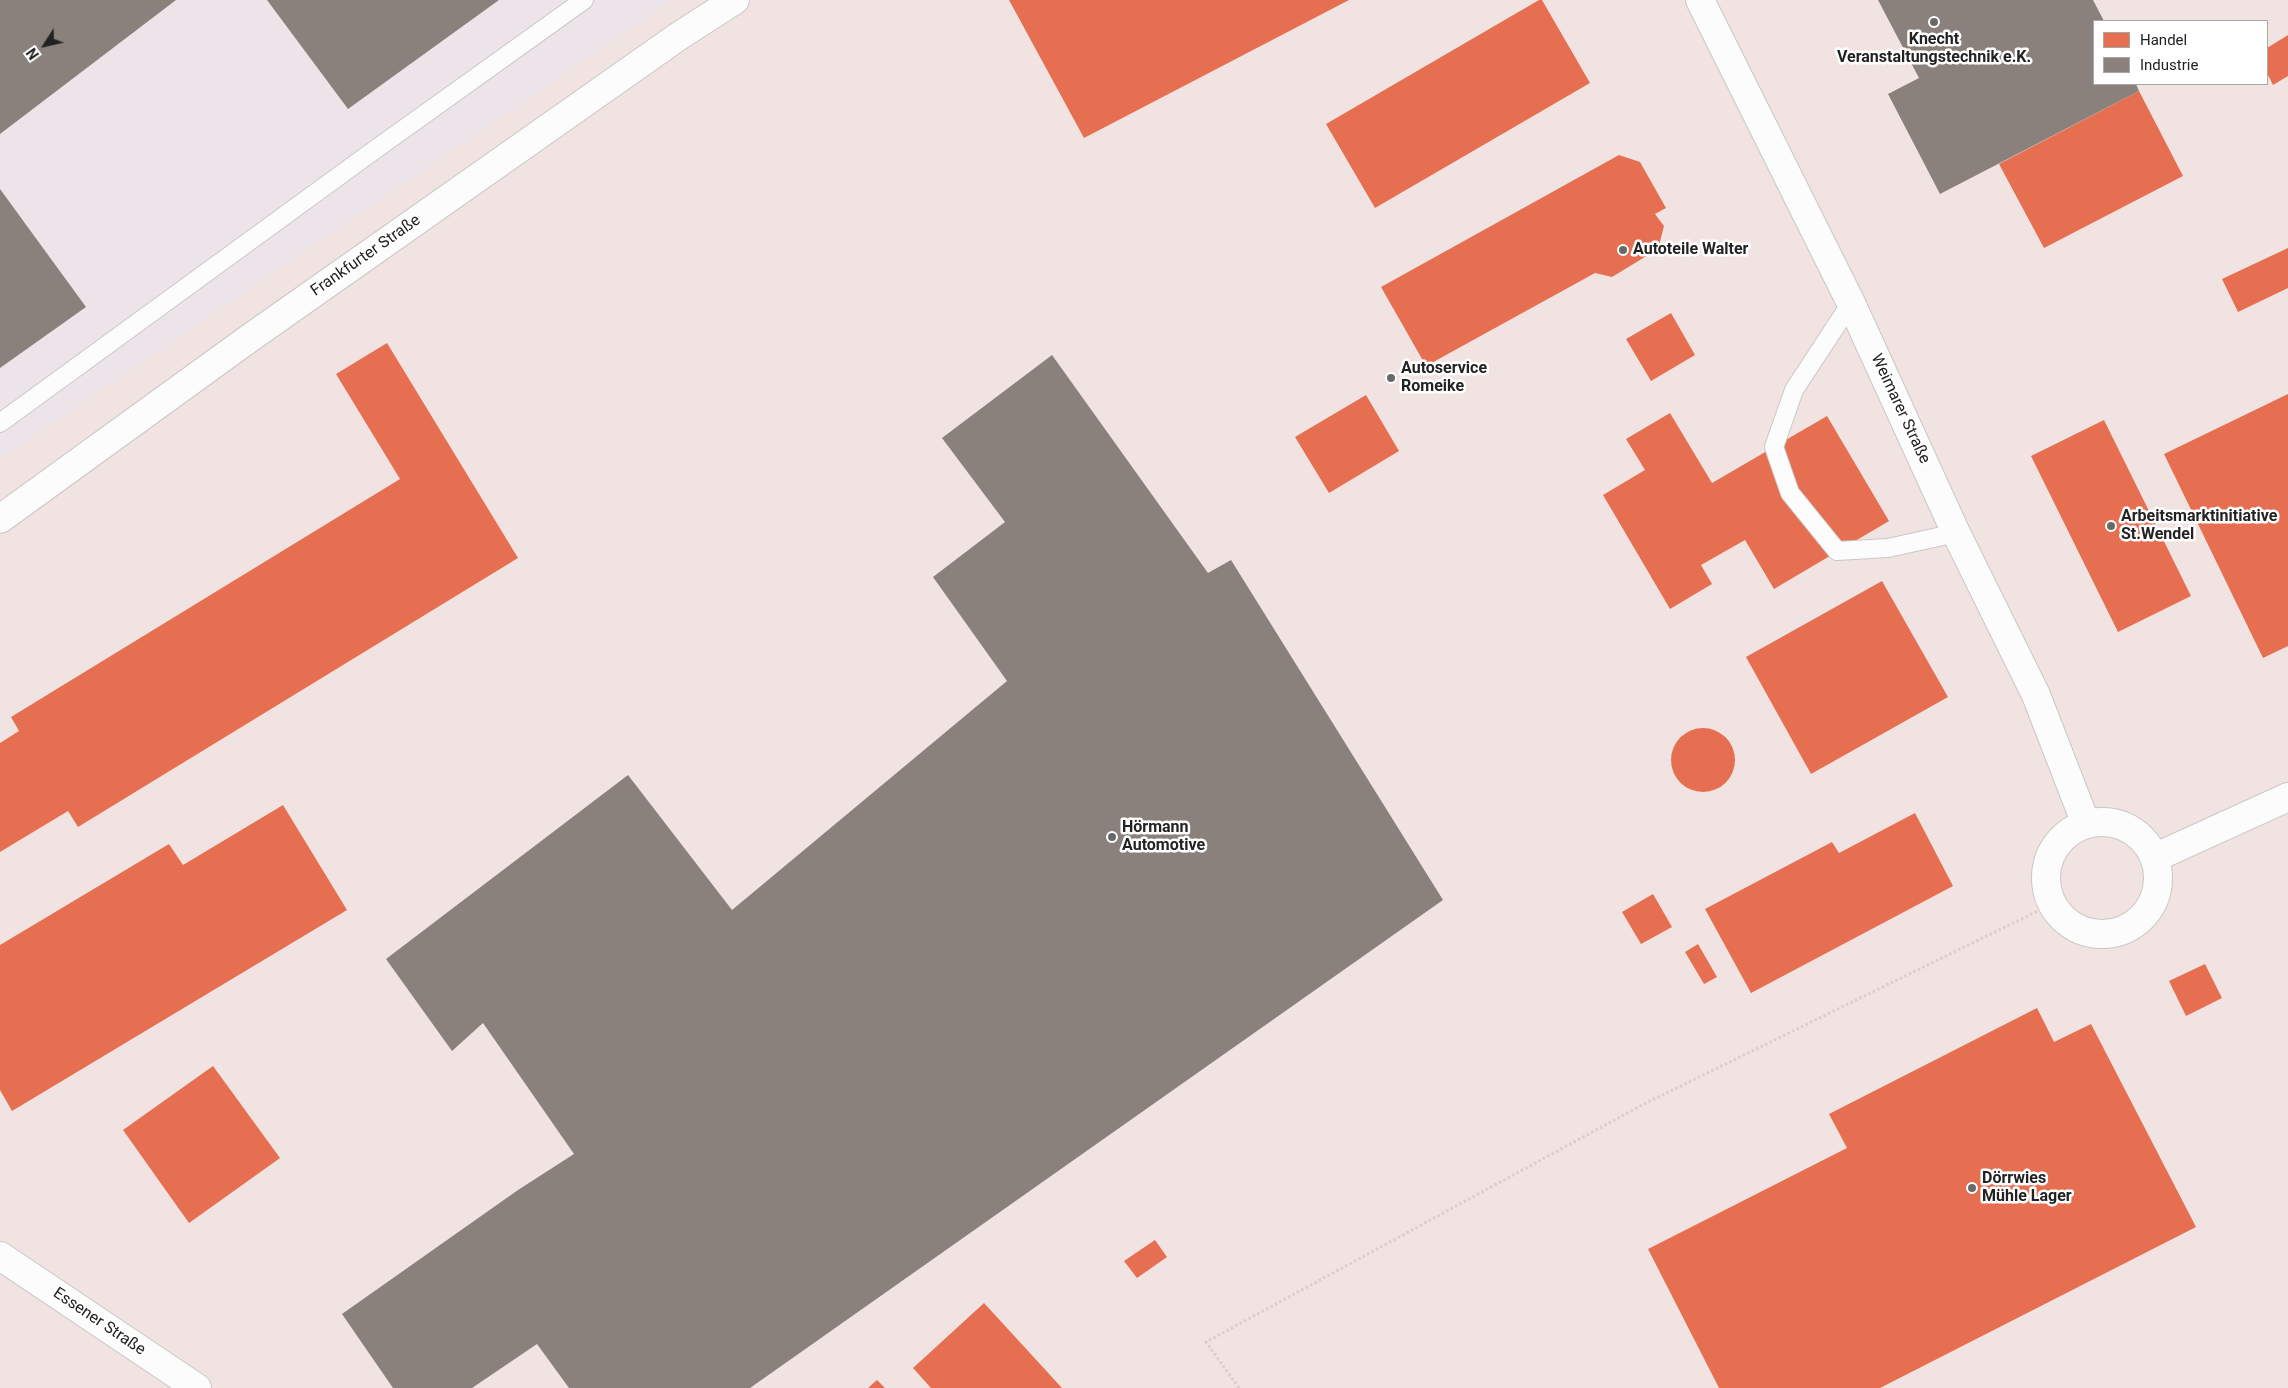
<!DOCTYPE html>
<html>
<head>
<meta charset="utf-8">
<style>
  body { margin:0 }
  #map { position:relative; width:2288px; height:1388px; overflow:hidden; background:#f0eeeb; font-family:Roboto,sans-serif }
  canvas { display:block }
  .legend { position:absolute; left:2093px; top:20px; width:175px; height:65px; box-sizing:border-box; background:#fff; border:1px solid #a7a7a7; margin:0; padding:6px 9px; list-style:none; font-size:15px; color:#222 }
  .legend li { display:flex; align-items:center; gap:10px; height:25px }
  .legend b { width:25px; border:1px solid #a7a7a7 }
  .north { position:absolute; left:20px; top:20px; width:50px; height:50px; -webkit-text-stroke:4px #fff; paint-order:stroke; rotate:235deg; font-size:14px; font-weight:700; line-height:20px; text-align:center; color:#222 }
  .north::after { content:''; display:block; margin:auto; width:18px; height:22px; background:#222; clip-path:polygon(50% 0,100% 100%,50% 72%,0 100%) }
</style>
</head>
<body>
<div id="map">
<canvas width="2288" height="1388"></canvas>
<ul class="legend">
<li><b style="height:14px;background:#e76f51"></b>Handel</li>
<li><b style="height:14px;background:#8a817c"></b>Industrie</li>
</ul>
<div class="north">N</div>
</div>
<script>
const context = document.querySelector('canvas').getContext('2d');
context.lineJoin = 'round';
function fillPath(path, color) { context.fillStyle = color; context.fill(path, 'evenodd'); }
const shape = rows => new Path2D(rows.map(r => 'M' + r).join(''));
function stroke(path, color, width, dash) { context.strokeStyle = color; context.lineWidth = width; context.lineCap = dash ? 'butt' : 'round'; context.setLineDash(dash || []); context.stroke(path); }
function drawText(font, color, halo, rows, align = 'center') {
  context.font = font + ' Roboto,sans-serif'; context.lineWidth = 5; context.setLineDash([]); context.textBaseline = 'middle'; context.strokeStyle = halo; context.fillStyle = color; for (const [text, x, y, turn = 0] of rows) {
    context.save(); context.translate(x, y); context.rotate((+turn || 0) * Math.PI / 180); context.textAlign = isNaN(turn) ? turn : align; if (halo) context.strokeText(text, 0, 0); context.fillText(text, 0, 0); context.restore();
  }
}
const commercial = shape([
  [673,0,2288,0,2288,1388,0,1388,0,459],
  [2094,21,2267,21,2267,84,2094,84]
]);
const industrial = shape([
  [0,0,673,0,0,459]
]);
const shops = shape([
  [1009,0,1349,0,1084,138],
  [1539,0,1542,0,1590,83,1375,208,1326,124],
  [2288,35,2288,76,2273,85,2267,73,2267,48],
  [2139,91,2183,176,2044,248,1999,164],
  [1619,155,1640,162,1666,208,1655,214,1664,226,1658,249,1612,277,1595,273,1426,366,1381,287],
  [2288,248,2288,288,2238,312,2222,279],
  [1671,313,1695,355,1651,381,1626,339],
  [387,343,518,558,78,827,68,811,0,852,0,743,19,731,11,717,400,479,336,374],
  [2288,394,2288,646,2263,658,2164,454],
  [1366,395,1399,451,1329,493,1295,437],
  [1670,413,1712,483,1827,416,1889,521,1774,589,1745,540,1701,565,1712,584,1670,609,1603,495,1645,470,1626,439],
  [2104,420,2191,596,2118,632,2031,456],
  [1882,581,1948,697,1811,774,1746,657],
  '1671 760a32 32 0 1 1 64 0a32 32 0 1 1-64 0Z',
  [283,805,347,910,12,1111,0,1090,0,945,169,844,183,865],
  [1915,813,1953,886,1751,993,1705,909,1832,842,1839,853],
  [1653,894,1672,927,1641,944,1622,912],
  [1698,944,1717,977,1704,984,1685,952],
  [2205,964,2222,998,2186,1016,2169,981],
  [2037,1008,2054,1042,2091,1024,2196,1227,1880,1388,1719,1388,1648,1249,1847,1148,1829,1114],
  [213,1066,280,1158,189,1223,123,1130],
  [1155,1240,1167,1257,1137,1278,1124,1261],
  [984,1303,1062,1388,931,1388,913,1368],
  [877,1380,885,1388,868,1388]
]);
const industry = shape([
  [0,0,176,0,0,134],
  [267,0,499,0,348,109],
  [1878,0,2093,0,2104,21,2094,21,2094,84,2136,84,2139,91,1940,194,1888,94,1919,78],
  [0,189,86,307,0,368],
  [1052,355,1208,573,1231,560,1443,900,750,1388,569,1388,537,1344,472,1388,393,1388,342,1314,518,1190,574,1154,483,1023,452,1051,386,959,628,775,732,910,1007,681,933,577,1005,522,942,438]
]);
const path = shape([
  [1239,1388,1206,1342,1642,1105,2052,904]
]);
const lane = shape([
  [1851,303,1794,390,1774,447,1790,493,1837,551,1888,548,1956,533],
  [0,423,369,154,584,0]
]);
const street = shape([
  [1700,0,1851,303,1956,533,2036,695,2086,824],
  [0,519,247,340,679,36,735,0],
  '2046 878a56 56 0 1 1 112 0a56 56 0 1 1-112 0Z',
  [2154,858,2288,797],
  [0,1256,197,1388]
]);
const markers = [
  [1934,22,5,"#6a6968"],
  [1623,250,5,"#6a6968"],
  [1391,378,5,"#6a6968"],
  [2111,526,5,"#6a6968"],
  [1112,837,5,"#6a6968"],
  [1972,1188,5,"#6a6968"]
];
const poiNames = [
  ["Knecht",1934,40,"center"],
  ["Veranstaltungstechnik e.K.",1934,58,"center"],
  ["Autoteile Walter",1633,250],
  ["Autoservice",1401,369],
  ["Romeike",1401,387],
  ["Arbeitsmarktinitiative",2121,517],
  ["St.Wendel",2121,535],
  ["Hörmann",1122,828],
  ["Automotive",1122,846],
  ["Dörrwies",1982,1179],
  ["Mühle Lager",1982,1197]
];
const streetNames = [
  ["Frankfurter Straße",366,256,-35],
  ["Weimarer Straße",1900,409,65],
  ["Essener Straße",99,1322,34]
];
fillPath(commercial, '#f1e3e1');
fillPath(industrial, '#ede4e9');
fillPath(shops, '#e76f51');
fillPath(industry, '#8a817c');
stroke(lane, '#c9c8c7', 20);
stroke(street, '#c9c8c7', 30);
stroke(path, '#dccecd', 3, [2.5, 2.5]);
stroke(lane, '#fdfcfc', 18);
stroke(street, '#fdfcfc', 28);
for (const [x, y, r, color] of markers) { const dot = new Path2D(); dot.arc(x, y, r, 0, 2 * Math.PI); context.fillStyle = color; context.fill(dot); stroke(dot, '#fff', 2); }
drawText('bold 16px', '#222', '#fff', poiNames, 'left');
drawText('16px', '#222', '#fff', streetNames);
</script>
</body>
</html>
